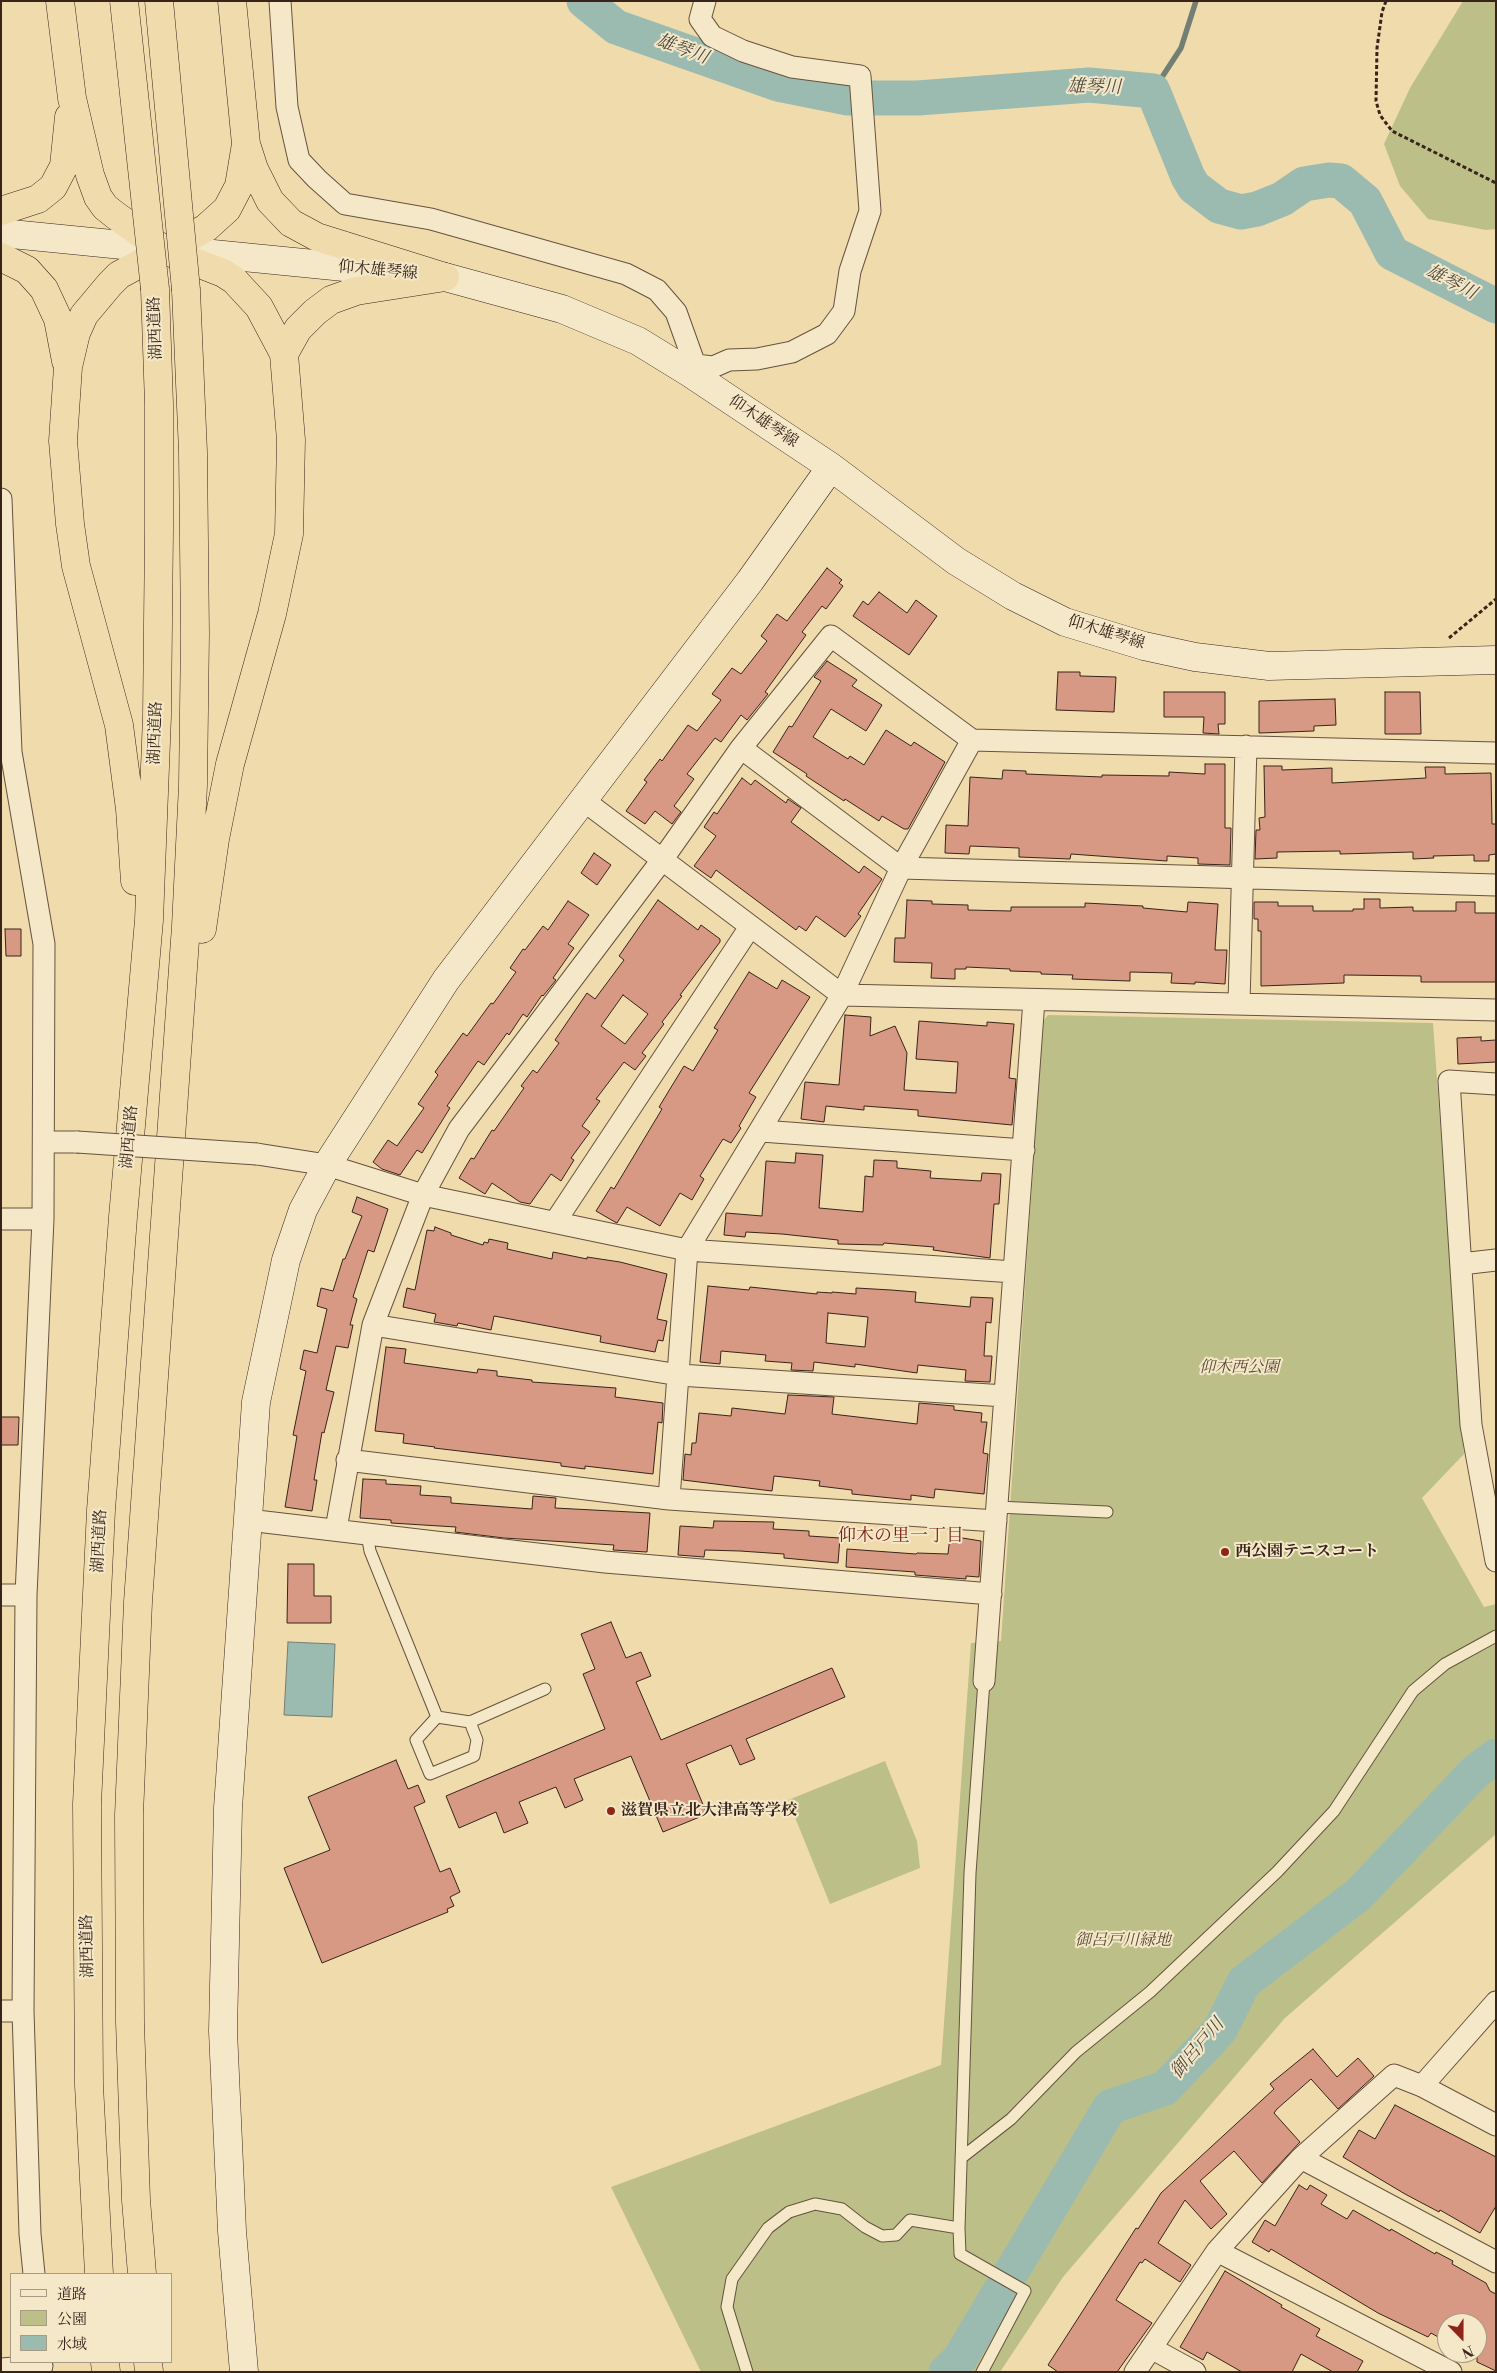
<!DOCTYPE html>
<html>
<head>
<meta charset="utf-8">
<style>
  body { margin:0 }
  #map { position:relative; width:1497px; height:2373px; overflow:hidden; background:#f0dbac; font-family:"Libre Bodoni","Noto Serif JP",serif }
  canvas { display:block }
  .frame { position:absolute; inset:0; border:2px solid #38241b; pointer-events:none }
  .legend { position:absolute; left:10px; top:2273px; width:162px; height:90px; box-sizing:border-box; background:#f5e8c9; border:1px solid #a99a83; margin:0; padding:6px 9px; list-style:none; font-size:15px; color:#38241b }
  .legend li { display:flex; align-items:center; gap:10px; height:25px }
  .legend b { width:25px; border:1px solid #a99a83 }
  .north { position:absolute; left:1437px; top:2313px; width:50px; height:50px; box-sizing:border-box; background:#f5e8c9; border:1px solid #a99a83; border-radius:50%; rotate:158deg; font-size:14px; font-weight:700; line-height:20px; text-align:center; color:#38241b }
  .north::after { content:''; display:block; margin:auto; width:18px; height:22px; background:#8f2418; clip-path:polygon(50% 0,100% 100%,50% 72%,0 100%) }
</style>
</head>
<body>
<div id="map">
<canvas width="1497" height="2373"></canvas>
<div class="frame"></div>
<ul class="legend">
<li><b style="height:6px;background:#f5e8c9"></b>道路</li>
<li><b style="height:14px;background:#bcc088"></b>公園</li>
<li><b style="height:14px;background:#9bbab0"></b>水域</li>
</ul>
<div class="north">N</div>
</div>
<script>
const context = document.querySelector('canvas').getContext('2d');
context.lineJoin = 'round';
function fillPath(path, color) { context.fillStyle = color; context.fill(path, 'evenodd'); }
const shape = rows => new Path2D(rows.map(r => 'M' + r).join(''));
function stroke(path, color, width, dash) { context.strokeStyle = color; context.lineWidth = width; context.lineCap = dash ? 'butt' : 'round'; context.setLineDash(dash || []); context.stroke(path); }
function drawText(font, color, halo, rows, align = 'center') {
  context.font = font + ' "Libre Bodoni","Noto Serif JP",serif'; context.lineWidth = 4; context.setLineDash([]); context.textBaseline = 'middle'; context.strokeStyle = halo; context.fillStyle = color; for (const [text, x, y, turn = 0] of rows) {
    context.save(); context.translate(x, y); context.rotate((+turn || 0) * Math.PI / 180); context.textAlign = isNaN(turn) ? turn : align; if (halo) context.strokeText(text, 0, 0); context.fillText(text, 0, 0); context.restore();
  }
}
const green = shape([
  [1463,1,1496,1,1496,229,1486,230,1428,219,1400,186,1384,144,1410,88],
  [1048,1015,1433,1023,1464,1454,1422,1498,1484,1607,1496,1604,1496,1834,1285,2018,1063,2277,1000,2372,701,2372,611,2187,941,2065,971,1643,1001,1641,1043,1021],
  [885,1761,917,1841,920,1868,830,1904,788,1800]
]);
const water = shape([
  [288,1642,335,1644,332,1717,284,1715,288,1642]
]);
const stream = shape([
  [1153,91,1181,48,1196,1]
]);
const river = shape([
  [584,1,616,27,778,84,848,98,918,98,1089,85,1153,91,1188,177,1194,187,1219,206,1241,212,1257,209,1282,199,1304,184,1329,180,1341,181,1365,201,1392,253,1496,306],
  [946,2372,959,2360,1110,2107,1165,2088,1220,2030,1244,1982,1358,1895,1475,1772,1496,1756]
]);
const building = shape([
  [827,568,842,580,839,583,843,586,826,609,822,606,802,632,806,635,765,692,768,694,747,720,741,715,721,742,715,738,687,774,694,779,674,806,681,812,672,824,655,811,645,824,626,811,647,782,644,780,660,759,662,761,688,725,697,731,721,700,712,694,732,668,741,674,767,641,761,636,777,614,787,621,827,568],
  [879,592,907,613,916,600,937,616,909,655,853,616,863,601,868,605,879,592],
  [827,661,857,680,852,686,882,705,866,731,831,709,813,737,848,759,850,756,864,765,886,730,911,746,914,742,945,762,908,829,904,829,882,816,879,821,845,799,844,801,806,776,807,774,773,752,789,726,792,727,821,681,814,677,827,661],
  [1058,672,1080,672,1080,676,1116,677,1114,712,1056,710,1058,672],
  [1164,692,1225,692,1225,724,1218,724,1219,734,1203,733,1204,717,1164,717,1164,692],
  [1385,692,1420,692,1421,734,1385,734,1385,692],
  [1335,699,1336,725,1314,726,1314,731,1259,733,1259,701,1335,699],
  [1205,764,1225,764,1225,828,1231,828,1230,865,1198,864,1198,858,1167,856,1167,861,1071,854,1070,859,1019,857,1019,848,970,846,969,854,945,853,946,825,968,826,970,777,1002,779,1003,770,1026,771,1026,774,1102,777,1102,775,1169,776,1169,772,1205,774,1205,764],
  [1264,766,1282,766,1282,770,1332,768,1332,783,1426,778,1425,767,1445,767,1445,774,1491,773,1492,824,1496,824,1496,854,1489,855,1489,861,1474,861,1474,855,1433,856,1434,858,1413,859,1413,852,1340,854,1340,851,1277,852,1277,858,1255,859,1256,830,1260,830,1259,818,1265,817,1264,766],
  [742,778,751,785,755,780,786,803,788,799,801,808,791,822,859,873,864,866,882,879,858,914,861,916,845,937,816,916,806,931,799,926,796,930,716,870,711,878,694,866,716,836,704,827,714,812,717,814,742,778],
  [594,853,611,865,597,885,581,873,594,853],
  [1364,899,1380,899,1380,908,1413,907,1413,911,1456,911,1456,902,1475,902,1475,913,1496,913,1496,982,1421,982,1421,976,1344,975,1344,983,1261,986,1261,931,1258,931,1258,919,1254,919,1254,902,1278,902,1278,906,1313,906,1313,911,1353,911,1353,909,1364,909,1364,899],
  [658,900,698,930,701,925,720,939,720,942,680,995,682,996,662,1022,664,1024,642,1053,646,1056,635,1070,624,1062,596,1099,600,1101,582,1126,590,1132,571,1158,574,1160,561,1181,551,1174,530,1204,520,1202,492,1183,485,1194,459,1178,471,1158,474,1159,492,1130,494,1131,524,1088,521,1086,533,1070,537,1073,559,1043,555,1040,587,993,595,999,624,960,619,956,658,900],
  [623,995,648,1014,625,1044,601,1026,623,995],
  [907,900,932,901,932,904,968,905,968,910,1011,911,1011,907,1085,907,1085,903,1143,906,1143,908,1187,912,1188,902,1218,904,1215,950,1227,950,1225,984,1195,982,1195,984,1171,983,1172,973,1130,972,1130,981,1100,980,1072,979,1073,975,1041,974,1041,972,1010,971,1010,969,966,967,966,969,955,969,955,979,931,978,932,963,894,962,895,938,905,938,907,900],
  [568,901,589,915,568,944,574,948,553,978,556,980,543,996,542,995,527,1017,523,1014,509,1035,507,1033,484,1065,478,1061,447,1106,450,1108,422,1153,417,1150,400,1175,382,1169,373,1162,388,1140,397,1146,424,1108,418,1104,438,1075,435,1072,463,1033,467,1036,491,1003,493,1004,516,972,510,968,523,949,525,950,543,926,548,930,568,901],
  [5,929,21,929,21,956,6,956,5,929],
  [749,972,777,989,782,980,810,997,749,1093,756,1097,739,1126,741,1128,731,1143,723,1139,700,1176,704,1179,692,1200,680,1193,660,1226,627,1207,617,1223,615,1222,596,1211,611,1187,614,1189,662,1109,659,1107,684,1066,693,1071,718,1030,714,1028,749,972],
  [845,1015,871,1017,870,1036,895,1026,907,1053,904,1090,956,1093,958,1062,916,1059,919,1021,987,1026,987,1022,1014,1024,1009,1078,1016,1079,1012,1125,918,1116,918,1110,864,1106,864,1110,826,1106,824,1122,801,1119,805,1082,839,1085,845,1015],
  [1481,1037,1481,1041,1496,1040,1496,1062,1458,1064,1457,1038,1481,1037],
  [796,1153,823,1155,819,1208,863,1212,865,1176,873,1177,874,1160,897,1161,897,1168,931,1171,930,1178,981,1181,982,1173,1001,1174,999,1204,994,1204,990,1258,933,1250,934,1247,884,1243,883,1245,838,1244,838,1240,782,1234,746,1232,745,1237,724,1235,726,1213,762,1216,766,1161,795,1163,796,1153],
  [357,1197,388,1209,374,1252,368,1250,353,1297,357,1299,350,1325,353,1325,348,1348,336,1346,326,1390,334,1392,324,1433,322,1432,314,1480,317,1480,312,1511,285,1507,297,1436,293,1435,306,1371,300,1369,304,1350,317,1353,327,1309,317,1306,321,1288,333,1291,343,1259,345,1259,362,1216,352,1212,357,1197],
  [435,1227,451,1233,451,1235,483,1245,484,1242,488,1243,489,1239,508,1243,507,1249,552,1259,553,1252,587,1259,587,1257,620,1262,667,1274,657,1319,667,1321,663,1341,658,1340,655,1352,600,1342,601,1336,494,1316,491,1330,458,1323,457,1326,434,1322,436,1314,403,1307,407,1288,415,1290,427,1230,434,1231,435,1227],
  [708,1286,749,1290,750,1287,817,1294,817,1292,832,1293,832,1292,856,1294,856,1288,891,1290,916,1292,915,1302,970,1307,971,1297,993,1298,991,1323,986,1322,984,1356,992,1356,990,1382,965,1381,966,1370,918,1365,917,1373,855,1364,855,1367,814,1362,813,1371,791,1370,792,1363,765,1361,766,1355,721,1351,720,1364,700,1362,708,1286],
  [828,1313,868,1317,865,1347,826,1343,828,1313],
  [386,1347,406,1349,404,1363,477,1373,478,1369,497,1371,497,1376,532,1380,532,1382,616,1388,615,1397,663,1403,662,1423,658,1422,653,1474,585,1466,585,1469,561,1466,561,1463,434,1448,435,1447,403,1443,404,1434,375,1431,386,1347],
  [788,1395,834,1397,832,1414,917,1424,919,1403,954,1406,954,1410,982,1413,981,1422,987,1422,983,1453,988,1454,984,1494,935,1489,934,1498,911,1495,911,1500,852,1494,852,1490,819,1486,820,1481,774,1476,772,1491,683,1480,685,1454,691,1455,692,1443,696,1443,699,1413,731,1416,732,1408,785,1414,788,1395],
  [1,1417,19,1417,18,1445,1,1445,1,1417],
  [363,1479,386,1480,386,1484,421,1486,420,1495,451,1497,451,1503,532,1509,533,1496,556,1498,555,1508,650,1513,647,1552,613,1550,614,1545,504,1538,455,1532,456,1527,391,1523,391,1520,360,1518,363,1479],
  [714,1521,774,1522,773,1529,809,1531,809,1536,840,1538,838,1563,784,1558,784,1554,740,1551,705,1550,704,1557,678,1555,680,1526,713,1528,714,1521],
  [950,1536,981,1541,979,1577,966,1576,966,1579,915,1575,915,1572,846,1567,847,1549,916,1554,917,1553,948,1554,950,1536],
  [288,1564,314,1564,314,1596,331,1596,331,1623,287,1623,288,1564],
  [611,1622,626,1658,641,1652,651,1676,636,1682,661,1740,832,1668,845,1697,746,1739,755,1759,740,1765,731,1745,686,1764,707,1814,663,1832,631,1756,574,1779,583,1800,565,1808,556,1787,519,1802,528,1823,504,1833,496,1812,459,1828,446,1796,605,1729,583,1674,595,1669,581,1634,611,1622],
  [396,1760,408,1789,418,1785,425,1802,414,1807,440,1872,450,1868,460,1892,450,1897,454,1906,447,1909,448,1912,322,1963,284,1868,330,1850,308,1797,396,1760],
  [1313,2049,1337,2077,1358,2058,1374,2076,1338,2109,1311,2079,1277,2109,1274,2113,1300,2142,1262,2183,1234,2151,1200,2181,1227,2214,1211,2229,1185,2200,1158,2243,1191,2265,1180,2282,1145,2259,1142,2263,1140,2262,1116,2300,1152,2323,1117,2372,1058,2372,1048,2365,1136,2228,1138,2229,1161,2193,1274,2089,1270,2084,1313,2049],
  [1395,2105,1496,2157,1496,2206,1480,2233,1440,2210,1439,2212,1405,2194,1343,2157,1359,2130,1375,2139,1395,2105],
  [1299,2185,1307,2190,1310,2185,1327,2195,1321,2204,1347,2219,1353,2210,1390,2231,1391,2229,1435,2254,1436,2252,1453,2261,1452,2264,1486,2283,1490,2291,1496,2294,1496,2371,1477,2362,1477,2323,1447,2323,1447,2342,1431,2333,1428,2337,1378,2313,1271,2249,1269,2252,1252,2242,1265,2220,1275,2226,1299,2185],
  [1225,2271,1282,2305,1281,2307,1320,2329,1316,2336,1363,2361,1357,2372,1333,2372,1301,2354,1292,2372,1242,2372,1207,2352,1203,2360,1180,2347,1225,2271]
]);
const path = shape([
  [1386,1,1382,12,1377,48,1376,101,1380,115,1392,131,1496,183],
  [1449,638,1496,599]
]);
const lane = shape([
  [997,1507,1107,1512],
  [367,1534,370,1551,437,1717],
  [437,1717,470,1722,477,1740,474,1756,430,1774,416,1740,437,1717],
  [470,1722,545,1689],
  [961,2158,1011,2119,1076,2052,1150,1992,1277,1872,1334,1811,1413,1691,1445,1664,1496,1636],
  [747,2372,727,2307,732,2279,768,2228,789,2212,815,2204,842,2209,865,2227,882,2236,896,2235,910,2220,959,2228],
  [982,2372,1025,2291,960,2254,959,2228,970,1873,984,1681]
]);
const street = shape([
  [280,1,287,107,299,160,317,179,345,204,431,219,626,274,657,290,676,312,695,365],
  [695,365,713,367,729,360,757,359,792,352,827,334,844,311,850,271,870,211,860,76,792,67,743,51,712,36,700,19,705,1],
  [1,499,11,752,44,944,43,1219,26,1595,23,2011,30,2234,34,2274],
  [741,748,901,868,1496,885],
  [583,800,842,995,1496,1010],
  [1239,1003,1246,746],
  [1496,1084,1449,1081,1471,1425,1496,1561],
  [761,1131,1024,1150],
  [44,1142,77,1142],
  [257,1154,327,1165,423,1195,687,1250,1014,1272],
  [1,1219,43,1219],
  [555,1222,750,927],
  [1461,1264,1496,1260],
  [373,1325,679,1375,1005,1396],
  [347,1460,669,1499,996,1521],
  [669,1499,687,1250,842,995,901,868,972,740],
  [248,1520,605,1562,991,1594],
  [336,1529,373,1325,423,1195,459,1129,662,860,741,748,831,636,972,740,1496,753],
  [1,1595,26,1595],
  [984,1681,1034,1000],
  [1,2011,23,2011],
  [1422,2086,1496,2002],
  [1301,2158,1496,2262],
  [1217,2251,1451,2372],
  [1151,2348,1195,2372],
  [1,2369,42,2366],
  [1135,2372,1217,2251,1301,2158,1394,2075,1422,2086,1496,2125]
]);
const secondary = shape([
  [1,233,445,277,562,309,638,341,690,373,831,467,956,561,1013,596,1065,622,1144,646,1195,657,1269,666,1496,660],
  [244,2372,232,2231,223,2031,228,1808,256,1402,286,1260,303,1210,327,1165,446,980,750,581,831,467]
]);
const highway = shape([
  [60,1,72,98,90,175,98,197,105,207,115,215,164,250,223,273,234,280,259,307,284,354,291,440,289,534,272,614,230,764,215,839,202,929],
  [232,1,246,144,254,169,270,201,291,223,317,237,445,277],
  [1,211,38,199,53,187,64,166,69,117],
  [1,257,27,270,44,289,58,319,66,361],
  [284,354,298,329,315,312,331,300,356,291,439,278],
  [135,881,130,809,119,725,76,566,70,524,63,441,68,367,76,333,84,315,110,284,119,275,206,228,227,209,239,186,246,144],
  [99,2274,89,2085,87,1804,101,1510,123,1217,149,920,157,716,159,530,159,404,155,289],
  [142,2274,136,2200,130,2022,129,1815,138,1602,186,926,193,785,195,634,193,452,186,290],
  [105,2362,106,2372],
  [148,2362,149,2372]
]);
const streetBridge = shape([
  [77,1142,257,1154]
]);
const highwayBridge = shape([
  [124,1,155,289],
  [159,1,186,290]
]);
const markers = [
  [1225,1552,5,"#8f2418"],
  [611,1811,5,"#8f2418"]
];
const streetNames = [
  ["仰木雄琴線",378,271,5],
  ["湖西道路",156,328,-92],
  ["仰木雄琴線",763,422,34],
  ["仰木雄琴線",1106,633,17],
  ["湖西道路",156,733,-88],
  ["湖西道路",130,1137,-85],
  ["湖西道路",100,1541,-87],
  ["湖西道路",88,1946,-91]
];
const parkNames = [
  ["仰木西公園",1239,1368],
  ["御呂戸川緑地",1123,1941]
];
const poiNames = [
  ["西公園テニスコート",1235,1552],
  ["滋賀県立北大津高等学校",621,1811]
];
const waterNames = [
  ["雄琴川",682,50,20],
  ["雄琴川",1094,88,1],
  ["雄琴川",1451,283,27],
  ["御呂戸川",1198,2049,-50]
];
const neighbourhoodNames = [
  ["仰木の里一丁目",901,1537]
];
fillPath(green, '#bcc088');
fillPath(water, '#9bbab0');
stroke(water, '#737e74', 1);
stroke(stream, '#737e74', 5.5);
stroke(river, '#9bbab0', 35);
fillPath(building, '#d79884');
stroke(building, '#38241b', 1);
stroke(lane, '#66523f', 13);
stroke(street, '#66523f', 23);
stroke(secondary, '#38241b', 29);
stroke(highway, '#38241b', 29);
stroke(path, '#38241b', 3, [4, 2.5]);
stroke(lane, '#f5e8c9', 11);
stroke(street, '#f5e8c9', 21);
stroke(secondary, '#f5e8c9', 28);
stroke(highway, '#f0dbac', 28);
stroke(streetBridge, '#66523f', 23, []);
stroke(highwayBridge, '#38241b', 29, []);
stroke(streetBridge, '#f5e8c9', 21);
stroke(highwayBridge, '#f0dbac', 28);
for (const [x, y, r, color] of markers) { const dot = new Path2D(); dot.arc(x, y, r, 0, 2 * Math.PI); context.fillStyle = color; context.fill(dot); stroke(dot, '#f5e8c9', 2); }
drawText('16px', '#38241b', '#f5e8c9', streetNames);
drawText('italic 16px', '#594b36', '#f5e8c9', parkNames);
drawText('bold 16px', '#38241b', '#f5e8c9', poiNames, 'left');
drawText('italic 18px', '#514a40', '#f5e8c9', waterNames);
drawText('18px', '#7a1f14', '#f5e8c9', neighbourhoodNames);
</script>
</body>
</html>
